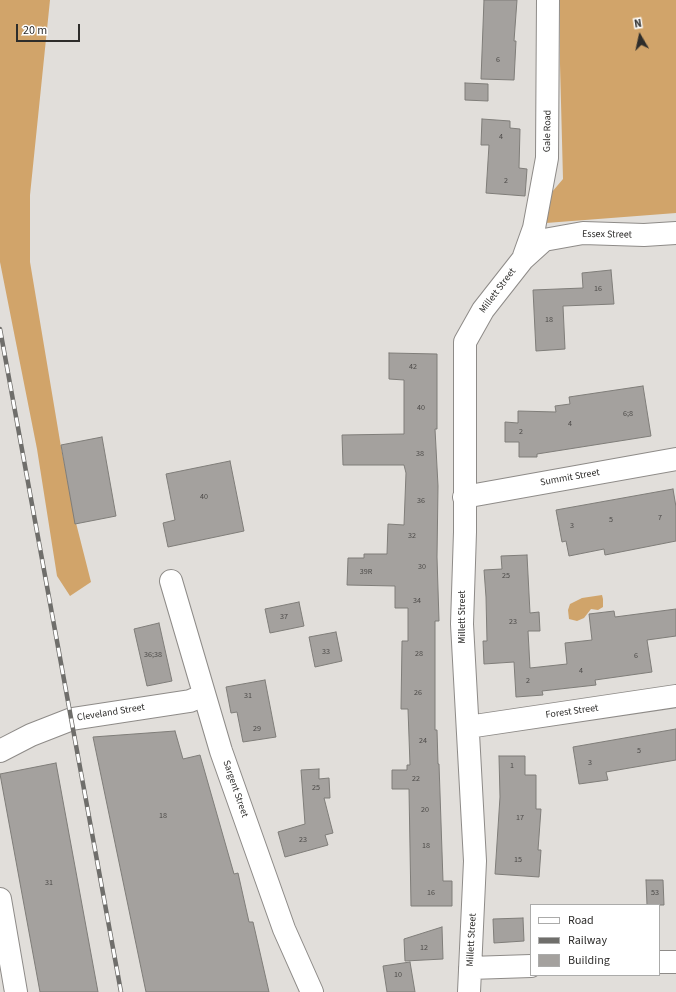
<!DOCTYPE html>
<html>
<head>
<meta charset="utf-8">
<style>
  body { margin:0 }
  #map { position:relative; width:676px; height:992px; overflow:hidden; background:#e1deda; font-family:"Source Sans 3",sans-serif }
  canvas { display:block }
  .legend { position:absolute; left:530px; top:904px; width:130px; height:72px; box-sizing:border-box; background:#fff; border:1px solid #ababaa; margin:0; padding:5px 7px; list-style:none; font-size:12px; color:#2e2d2b }
  .legend li { display:flex; align-items:center; gap:8px; height:20px }
  .legend b { width:20px; border:1px solid #ababaa }
  .north { position:absolute; left:620px; top:16px; width:40px; height:40px; -webkit-text-stroke:3px #fff; paint-order:stroke; rotate:351deg; font-size:11px; font-weight:700; line-height:16px; text-align:center; color:#2e2d2b }
  .north::after { content:''; display:block; margin:auto; width:14px; height:18px; background:#2e2d2b; clip-path:polygon(50% 0,100% 100%,50% 72%,0 100%) }
  .scale { position:absolute; left:16px; top:24px; width:64px; height:18px; box-sizing:border-box; border:2px solid #2e2d2b; border-top:0; padding-left:5px; font-size:12px; line-height:14px; white-space:nowrap; color:#2e2d2b; -webkit-text-stroke:3px #fff; paint-order:stroke }
</style>
</head>
<body>
<div id="map">
<canvas width="676" height="992"></canvas>
<ul class="legend">
<li><b style="height:5px;background:#fff"></b>Road</li>
<li><b style="height:5px;background:#6f6e6b"></b>Railway</li>
<li><b style="height:11px;background:#a4a19e"></b>Building</li>
</ul>
<div class="north">N</div>
<div class="scale">20 m</div>
</div>
<script>
const context = document.querySelector('canvas').getContext('2d');
context.lineJoin = 'round';
function fillPath(path, color) { context.fillStyle = color; context.fill(path, 'evenodd'); }
const shape = rows => new Path2D(rows.map(r => 'M' + r).join(''));
function stroke(path, color, width, dash) { context.strokeStyle = color; context.lineWidth = width; context.lineCap = dash ? 'butt' : 'round'; context.setLineDash(dash || []); context.stroke(path); }
function drawText(font, color, halo, rows, align = 'center') {
  context.font = font + ' "Source Sans 3",sans-serif'; context.lineWidth = 3; context.setLineDash([]); context.textBaseline = 'middle'; context.strokeStyle = halo; context.fillStyle = color; for (const [text, x, y, turn = 0] of rows) {
    context.save(); context.translate(x, y); context.rotate((+turn || 0) * Math.PI / 180); context.textAlign = isNaN(turn) ? turn : align; if (halo) context.strokeText(text, 0, 0); context.fillText(text, 0, 0); context.restore();
  }
}
const forest = shape([
  [0,0,50,0,30,195,30,262,61,447,76,523,91,582,70,596,57,576,37,449,0,262],
  [560,0,676,0,676,213,546,223,546,199,563,179,560,64]
]);
const water = shape([
  [602,595,603,599,603,607,598,610,591,609,584,618,577,621,569,619,568,610,570,604,582,598]
]);
const building = shape([
  [484,0,517,0,514,41,516,41,514,80,481,79,484,0],
  [465,83,488,84,488,101,465,100,465,83],
  [482,119,510,121,510,128,520,129,519,168,527,169,525,196,486,193,489,145,481,145,482,119],
  [611,270,614,304,563,306,565,349,536,351,533,290,583,288,582,273,611,270],
  [389,353,437,354,437,429,435,429,438,486,437,557,439,621,435,621,435,730,437,730,438,764,439,764,443,881,452,881,452,906,411,906,409,789,392,789,392,770,407,770,407,765,410,765,408,709,401,709,402,641,408,641,408,608,395,608,395,586,347,585,348,558,364,558,364,554,387,554,388,524,404,525,406,473,404,465,343,465,342,435,404,434,404,380,389,379,389,353],
  [643,386,651,436,537,454,537,457,519,457,519,442,505,442,505,422,518,423,518,411,556,412,555,406,570,404,569,397,643,386],
  [102,437,116,516,75,524,61,445,102,437],
  [230,461,244,531,168,547,163,523,175,520,166,474,230,461],
  [673,489,676,507,676,541,605,555,604,549,569,556,566,541,562,542,556,510,673,489],
  [527,555,530,613,539,612,540,631,528,631,530,668,567,664,565,643,592,640,589,614,614,611,615,617,676,609,676,636,647,640,652,672,595,680,596,685,542,691,543,695,516,697,514,662,484,664,483,641,487,641,486,597,484,570,502,569,501,556,527,555],
  [299,602,304,626,270,633,265,609,299,602],
  [159,623,172,681,147,686,134,629,159,623],
  [336,632,342,661,315,667,309,637,336,632],
  [265,680,276,737,243,742,237,712,231,713,226,687,265,680],
  [676,729,676,760,606,772,608,780,579,784,573,747,676,729],
  [175,731,183,759,200,755,234,874,238,873,249,922,253,922,269,992,146,992,93,737,175,731],
  [499,756,525,756,525,775,536,775,536,809,541,809,538,850,541,850,539,877,495,874,500,797,499,756],
  [56,763,98,992,40,992,0,774,56,763],
  [319,769,319,779,329,778,330,798,324,798,333,833,325,835,328,845,285,857,278,832,305,824,301,770,319,769],
  [646,880,663,880,664,905,647,905,646,880],
  [523,918,524,941,494,943,493,919,523,918],
  [442,927,443,959,405,961,404,939,442,927],
  [410,962,415,992,387,992,383,966,410,962]
]);
const street = shape([
  [524,256,534,228,547,158,548,0],
  [464,497,676,459],
  [171,581,221,751,284,929,312,992],
  [468,727,676,696],
  [0,751,31,735,72,719,190,701,204,695],
  [0,899,16,992],
  [659,962,676,962],
  [470,968,531,966],
  [469,992,475,861,462,624,465,532,465,342,483,310,523,259,544,240,583,233,644,235,676,233]
]);
const rail = shape([
  [0,329,121,992]
]);
const numberNames = [
  ["6",498,60],
  ["4",501,137],
  ["2",506,181],
  ["16",598,289],
  ["18",549,320],
  ["42",413,367],
  ["40",421,408],
  ["6;8",628,414],
  ["4",570,424],
  ["2",521,432],
  ["38",420,454],
  ["40",204,497],
  ["36",421,501],
  ["7",660,518],
  ["5",611,520],
  ["3",572,526],
  ["32",412,536],
  ["30",422,567],
  ["39R",366,572],
  ["25",506,576],
  ["34",417,601],
  ["37",284,617],
  ["23",513,622],
  ["33",326,652],
  ["28",419,654],
  ["36;38",153,655],
  ["6",636,656],
  ["4",581,671],
  ["2",528,681],
  ["26",418,693],
  ["31",248,696],
  ["29",257,729],
  ["24",423,741],
  ["5",639,751],
  ["3",590,763],
  ["1",512,766],
  ["22",416,779],
  ["25",316,788],
  ["20",425,810],
  ["18",163,816],
  ["17",520,818],
  ["23",303,840],
  ["18",426,846],
  ["15",518,860],
  ["31",49,883],
  ["16",431,893],
  ["53",655,893],
  ["12",424,948],
  ["10",398,975]
];
const streetNames = [
  ["Gale Road",548,131,-89],
  ["Essex Street",607,235,1],
  ["Millett Street",498,291,-53],
  ["Summit Street",570,478,-10],
  ["Millett Street",463,617,-90],
  ["Forest Street",572,712,-8],
  ["Cleveland Street",111,713,-9],
  ["Sargent Street",235,789,71],
  ["Millett Street",472,940,-87]
];
fillPath(forest, '#d1a46a');
fillPath(water, '#d0a46a');
fillPath(building, '#a4a19e');
stroke(building, '#7f7d79', 1);
stroke(street, '#8e8b88', 24);
stroke(street, '#fff', 22);
stroke(rail, '#6f6e6b', 4.5);
stroke(rail, '#fff', 3, [9]);
drawText('8px', '#4c4a48', null, numberNames);
drawText('10px', '#2e2d2b', '#fff', streetNames);
</script>
</body>
</html>
